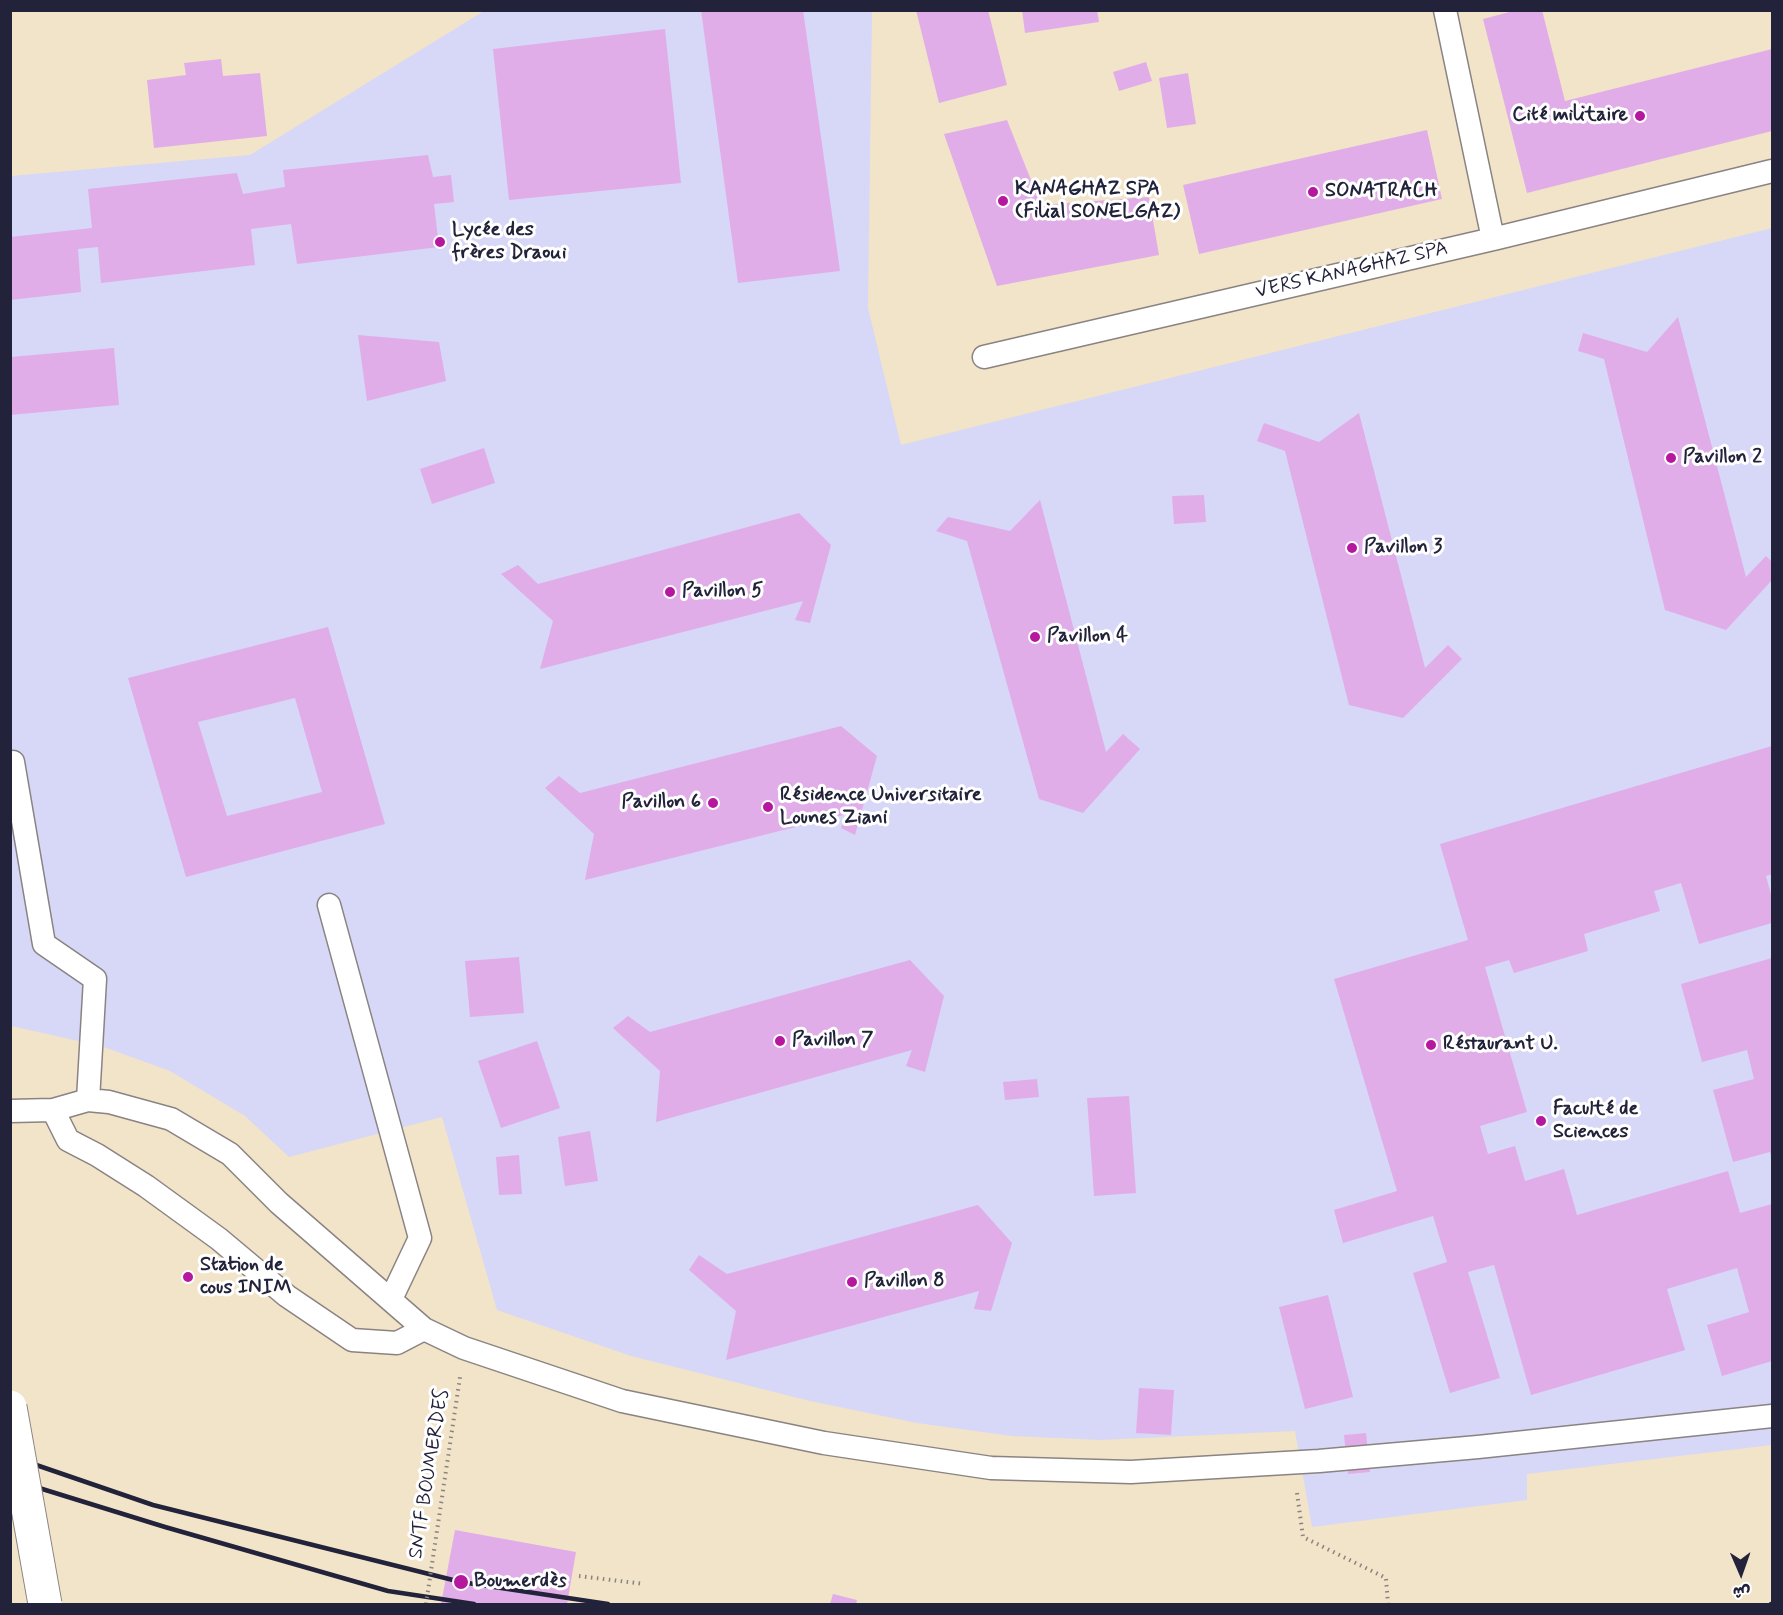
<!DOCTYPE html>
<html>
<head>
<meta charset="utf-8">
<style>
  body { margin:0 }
  #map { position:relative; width:1783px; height:1615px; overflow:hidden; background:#f2e4c8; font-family:Mynerve,"Playpen Sans Arabic",sans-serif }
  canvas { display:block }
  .frame { position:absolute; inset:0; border:12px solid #22223b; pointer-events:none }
  .north { position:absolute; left:1711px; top:1543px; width:60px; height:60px; -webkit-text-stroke:4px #fff; paint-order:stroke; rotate:178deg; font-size:16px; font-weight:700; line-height:24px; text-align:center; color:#22223b }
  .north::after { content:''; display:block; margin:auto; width:21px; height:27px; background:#22223b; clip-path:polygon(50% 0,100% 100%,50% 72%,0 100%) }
</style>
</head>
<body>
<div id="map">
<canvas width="1783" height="1615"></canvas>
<div class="frame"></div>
<div class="north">ش</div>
</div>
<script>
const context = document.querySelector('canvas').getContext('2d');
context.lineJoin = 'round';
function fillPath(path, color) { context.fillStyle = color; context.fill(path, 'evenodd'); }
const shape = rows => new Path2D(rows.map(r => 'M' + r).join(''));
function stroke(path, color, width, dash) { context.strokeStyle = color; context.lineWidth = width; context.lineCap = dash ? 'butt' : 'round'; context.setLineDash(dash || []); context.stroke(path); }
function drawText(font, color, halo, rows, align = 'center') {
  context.font = font + ' Mynerve,sans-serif'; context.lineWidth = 6; context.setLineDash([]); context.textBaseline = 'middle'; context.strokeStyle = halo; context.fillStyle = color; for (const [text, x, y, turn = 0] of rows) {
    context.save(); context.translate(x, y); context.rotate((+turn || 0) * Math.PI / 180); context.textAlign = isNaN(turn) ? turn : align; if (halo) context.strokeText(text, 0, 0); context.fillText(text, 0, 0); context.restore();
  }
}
const built = shape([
  [484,11,872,11,868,308,901,445,1772,228,1772,1445,1527,1474,1527,1500,1312,1527,1295,1431,1101,1440,1012,1436,917,1423,810,1401,631,1356,497,1310,442,1117,289,1157,245,1116,170,1071,101,1046,11,1026,11,176,250,155]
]);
const building = shape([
  [701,10,803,10,840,271,738,283],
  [916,10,988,10,1007,85,939,103],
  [1022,10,1097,10,1099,22,1025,33],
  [1517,10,1542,10,1565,101,1772,49,1772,131,1527,193,1483,19],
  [665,29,681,183,509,200,493,49],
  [221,59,223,76,260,73,267,136,154,148,147,80,186,75,184,63],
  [1146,62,1152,81,1119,91,1113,72],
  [1188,73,1196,124,1167,128,1159,78],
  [1007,120,1041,205,1149,197,1159,255,997,286,944,134],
  [1427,130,1442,199,1199,254,1183,185],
  [428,155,433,177,451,175,454,202,434,204,439,247,297,264,291,224,251,229,255,265,101,283,98,247,78,249,81,292,10,300,10,237,92,228,88,189,237,173,243,194,285,187,283,170],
  [1678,317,1746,577,1766,556,1772,562,1772,580,1726,630,1665,610,1604,359,1578,351,1583,333,1647,352],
  [358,335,439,342,446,381,367,401],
  [114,348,119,405,10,415,10,357],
  [1359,413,1425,668,1448,645,1462,659,1403,718,1349,705,1285,451,1257,441,1264,423,1319,442],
  [484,448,495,483,432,504,420,469],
  [1204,495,1206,522,1174,524,1172,496],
  [1040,500,1106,752,1123,734,1140,749,1083,813,1039,799,967,541,936,531,948,517,1010,531],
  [799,513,831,545,810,623,795,620,803,601,540,669,553,621,501,574,518,565,538,584],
  [328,627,385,824,186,877,128,678],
  [295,698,322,792,227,816,198,722],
  [841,726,877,756,855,835,841,828,847,814,585,880,594,834,545,788,559,776,580,793],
  [1772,746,1772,874,1766,876,1772,898,1772,923,1699,944,1681,883,1654,891,1660,911,1584,934,1588,951,1514,973,1509,960,1485,967,1527,1112,1480,1126,1488,1154,1515,1146,1525,1181,1564,1169,1577,1215,1728,1171,1740,1213,1772,1204,1772,1361,1722,1376,1707,1325,1749,1312,1737,1268,1667,1289,1685,1350,1531,1395,1494,1265,1468,1272,1500,1378,1450,1393,1413,1273,1447,1262,1433,1216,1343,1243,1334,1210,1397,1191,1334,979,1468,940,1440,844],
  [519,957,524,1013,470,1017,465,961],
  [1772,958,1772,1160,1770,1152,1733,1162,1713,1090,1754,1079,1747,1050,1702,1062,1681,984],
  [910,960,944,996,925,1072,906,1066,912,1050,656,1122,660,1071,613,1028,628,1016,650,1032],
  [537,1041,560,1108,501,1128,478,1061],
  [1037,1079,1039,1097,1005,1100,1003,1082],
  [1129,1096,1136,1193,1094,1196,1087,1098],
  [590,1131,598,1181,565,1186,558,1137],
  [519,1155,522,1194,499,1195,496,1157],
  [978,1205,1012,1243,991,1311,974,1309,979,1291,726,1360,736,1311,689,1270,699,1255,727,1274],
  [1328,1295,1353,1397,1305,1409,1279,1307],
  [1139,1388,1174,1390,1171,1435,1136,1433],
  [1366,1433,1370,1472,1348,1474,1344,1435],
  [455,1530,576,1552,567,1604,441,1604],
  [833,1594,857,1600,856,1604,830,1604]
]);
const path = shape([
  [450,1444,460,1377],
  [1297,1493,1303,1537,1386,1578,1388,1604],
  [579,1576,644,1584]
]);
const service = shape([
  [1493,239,1772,171],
  [984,357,1493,239,1445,10],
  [13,762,44,944,95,979,88,1100],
  [329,905,420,1238,391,1299],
  [53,1110,68,1140,97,1155,146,1186,219,1239,287,1296,352,1340,397,1343,424,1329],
  [10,1111,53,1110,88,1100,109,1102,171,1119,230,1154,279,1203,424,1329,464,1348,622,1401,824,1443,991,1468,1131,1472,1319,1461,1478,1447,1772,1416]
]);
const rail = shape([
  [10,1456,153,1505,461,1582,608,1604],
  [10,1479,165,1527,388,1591,474,1604],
  [1771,1604,1772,1604]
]);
const pathBridge = shape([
  [426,1604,450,1444]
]);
const secondaryBridge = shape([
  [10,1407,45,1604]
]);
const markers = [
  [1640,116,6,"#b5179e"],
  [1313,192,6,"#b5179e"],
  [1003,201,6,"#b5179e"],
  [440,242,6,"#b5179e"],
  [1671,458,6,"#b5179e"],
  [1352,548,6,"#b5179e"],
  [670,592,6,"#b5179e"],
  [1035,637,6,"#b5179e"],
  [713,803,6,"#b5179e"],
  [768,807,6,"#b5179e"],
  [780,1041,6,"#b5179e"],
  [1431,1045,6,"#b5179e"],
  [1541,1121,6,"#b5179e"],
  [188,1277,6,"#b5179e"],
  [852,1282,6,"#b5179e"],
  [461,1582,8,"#b5179e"]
];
const poiNames = [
  ["Cité militaire",1628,116,"right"],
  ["KANAGHAZ SPA",1015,190],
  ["(Filial SONELGAZ)",1015,213],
  ["SONATRACH",1325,192],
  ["Lycée des",452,231],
  ["frères Draoui",452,254],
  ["Pavillon 2",1683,458],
  ["Pavillon 3",1364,548],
  ["Pavillon 5",682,592],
  ["Pavillon 4",1047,637],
  ["Résidence Universitaire",780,796],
  ["Lounes Ziani",780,819],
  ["Pavillon 6",701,803,"right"],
  ["Pavillon 7",792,1041],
  ["Réstaurant U.",1443,1045],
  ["Faculté de",1553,1110],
  ["Sciences",1553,1133],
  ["Station de",200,1266],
  ["cous INIM",200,1289],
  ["Pavillon 8",864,1282],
  ["Boumerdès",474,1582]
];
const streetNames = [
  ["VERS KANAGHAZ SPA",1352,271,-13],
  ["SNTF BOUMERDES",430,1474,-81]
];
fillPath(built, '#d7d7f8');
fillPath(building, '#e1ade8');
stroke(service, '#8a8382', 25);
stroke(path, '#8a8382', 4, [1.5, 4.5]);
stroke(service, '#fff', 22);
stroke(rail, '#22223b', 4.5);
stroke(secondaryBridge, '#8a8382', 35, []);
stroke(pathBridge, '#8a8382', 4, [1.5, 4.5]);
stroke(secondaryBridge, '#fff', 33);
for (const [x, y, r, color] of markers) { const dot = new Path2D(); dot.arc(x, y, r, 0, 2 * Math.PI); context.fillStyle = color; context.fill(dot); stroke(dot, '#fff', 2); }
drawText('bold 20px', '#22223b', '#fff', poiNames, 'left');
drawText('20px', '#22223b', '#fff', streetNames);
</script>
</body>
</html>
